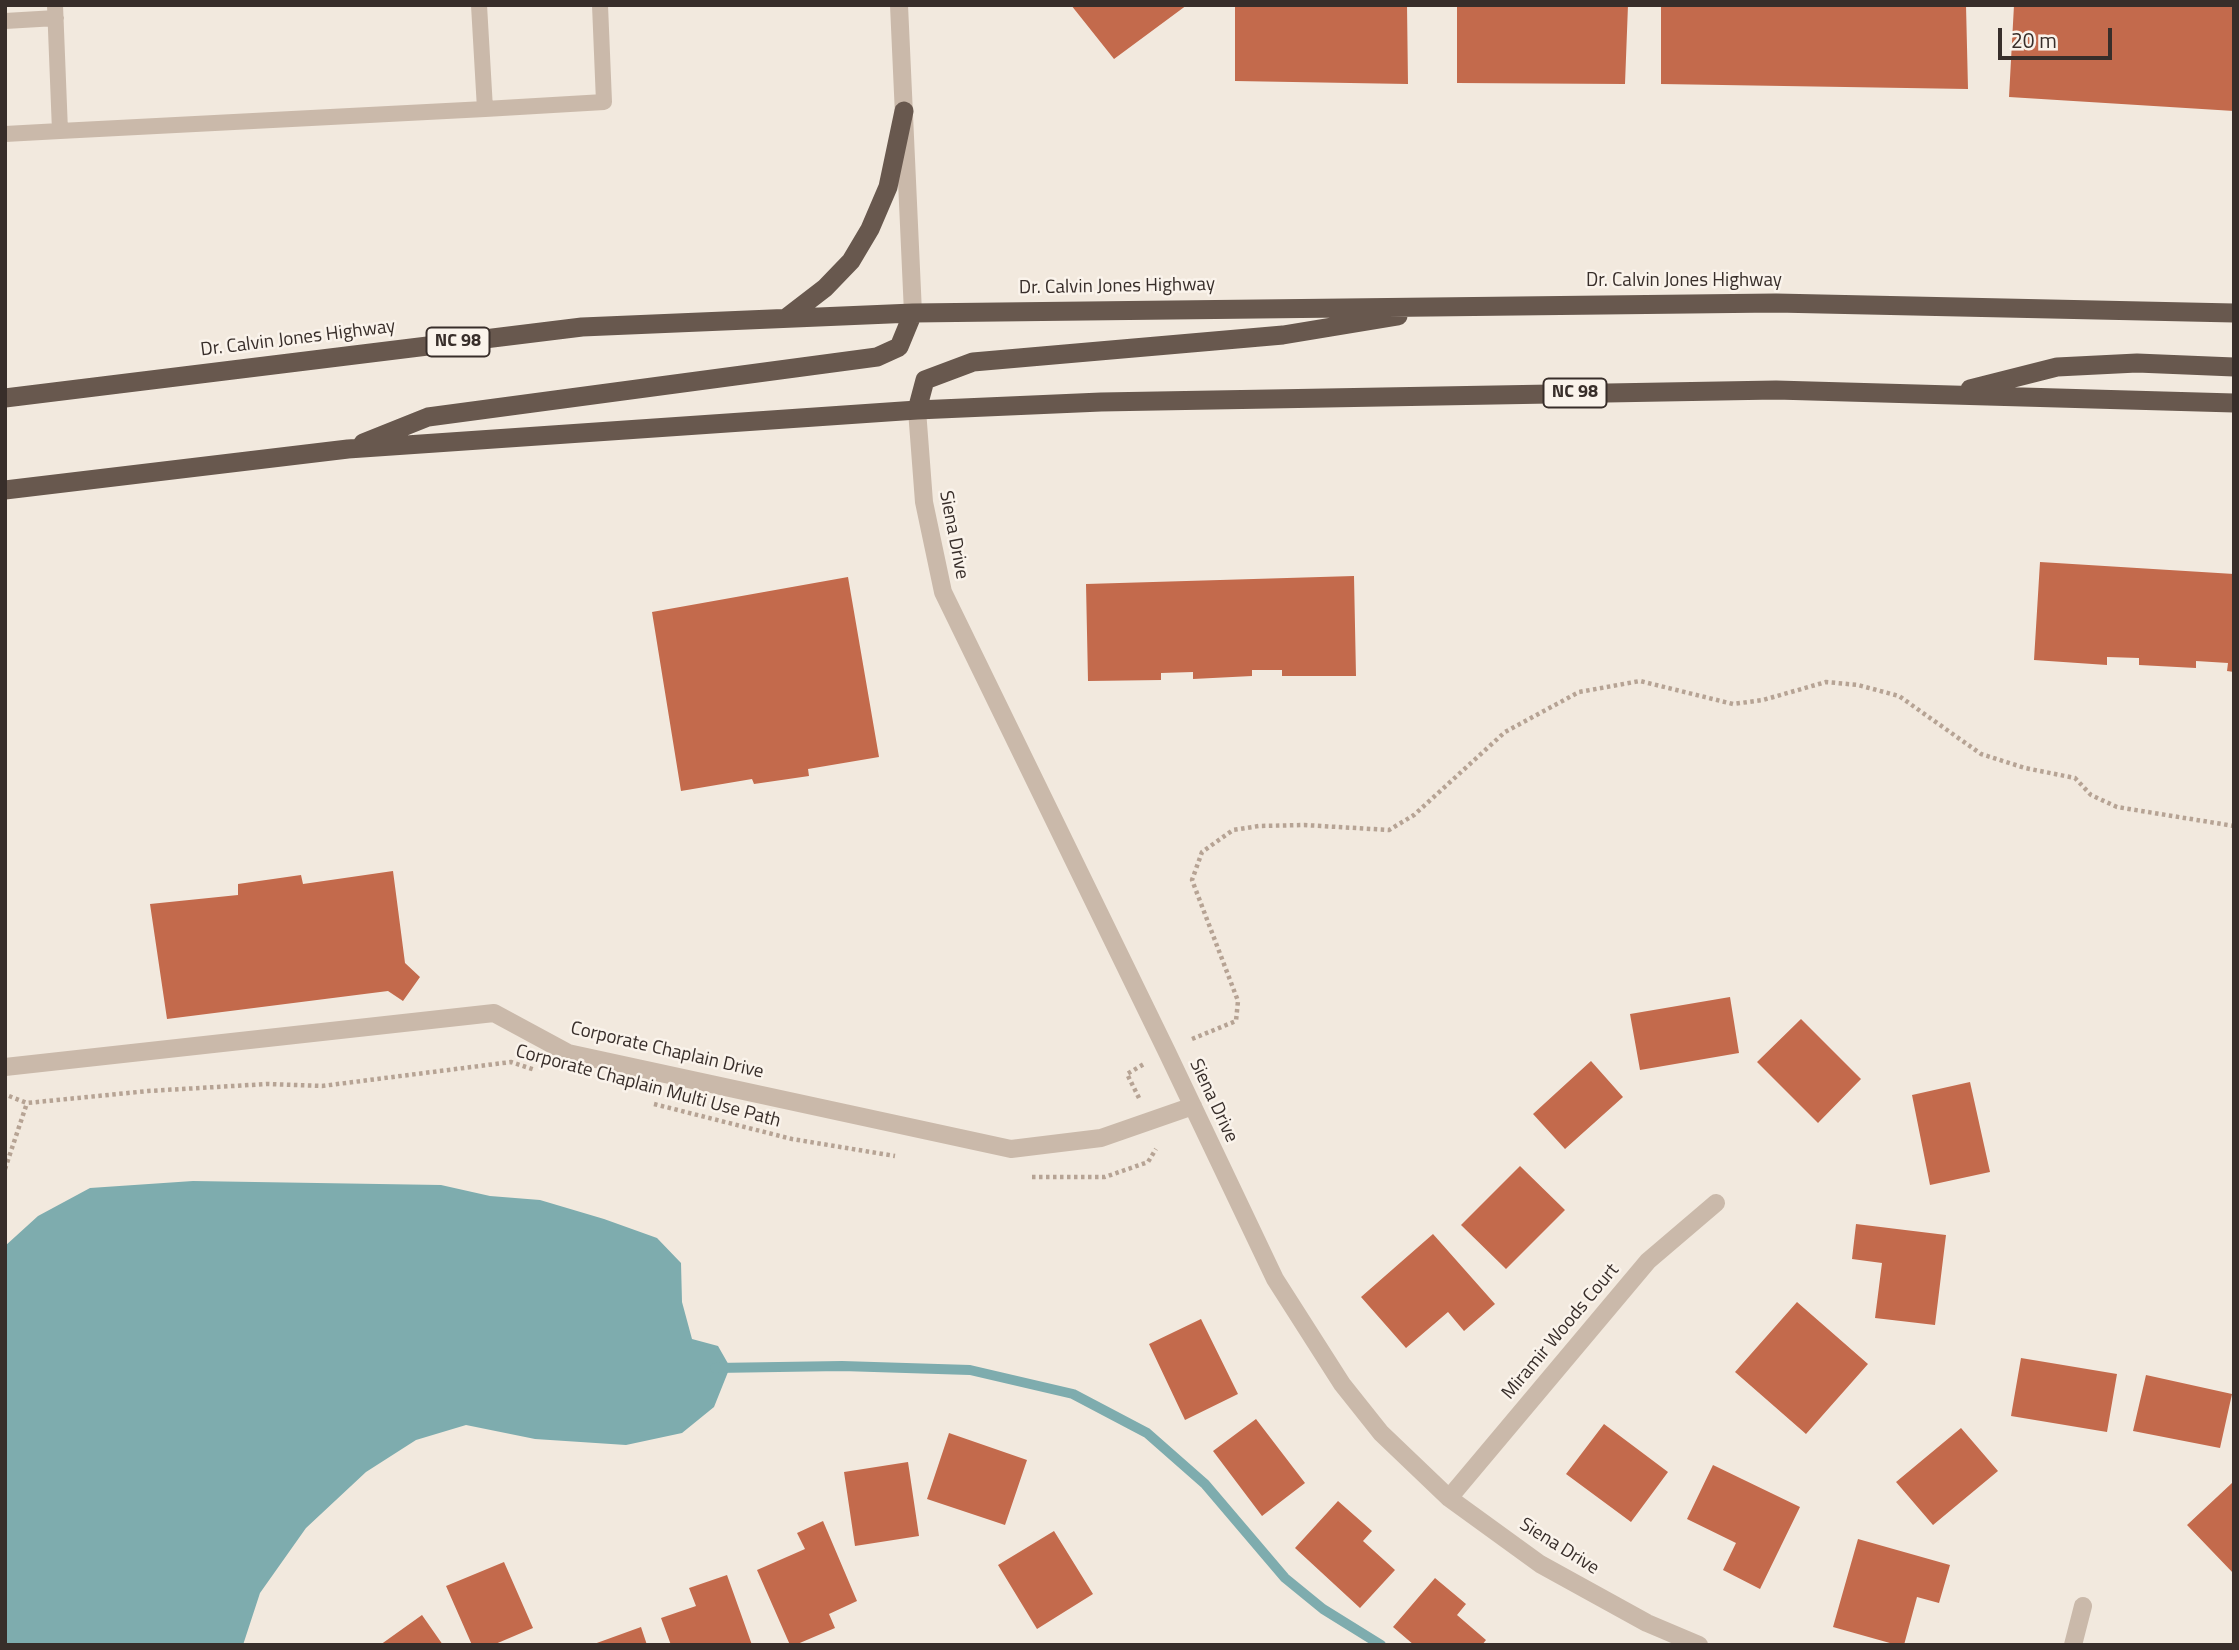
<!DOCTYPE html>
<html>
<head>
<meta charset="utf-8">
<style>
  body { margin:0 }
  #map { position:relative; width:2239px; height:1650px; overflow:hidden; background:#f2e9de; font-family:"Titillium Web",sans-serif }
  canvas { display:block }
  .frame { position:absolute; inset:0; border:7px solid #382e2a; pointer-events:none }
  .scale { position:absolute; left:1998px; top:28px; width:114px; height:32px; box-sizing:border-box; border:4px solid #382e2a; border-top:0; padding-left:9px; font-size:21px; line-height:24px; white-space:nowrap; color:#382e2a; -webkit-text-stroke:5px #faf3eb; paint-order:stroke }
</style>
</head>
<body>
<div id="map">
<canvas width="2239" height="1650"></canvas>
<div class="frame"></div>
<div class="scale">20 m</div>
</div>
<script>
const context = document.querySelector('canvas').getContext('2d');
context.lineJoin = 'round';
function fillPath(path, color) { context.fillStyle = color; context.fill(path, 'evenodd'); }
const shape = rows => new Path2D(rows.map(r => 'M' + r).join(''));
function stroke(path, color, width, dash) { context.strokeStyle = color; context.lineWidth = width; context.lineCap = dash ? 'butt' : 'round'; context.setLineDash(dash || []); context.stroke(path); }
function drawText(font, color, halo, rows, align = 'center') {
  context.font = font + ' "Titillium Web",sans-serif'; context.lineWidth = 5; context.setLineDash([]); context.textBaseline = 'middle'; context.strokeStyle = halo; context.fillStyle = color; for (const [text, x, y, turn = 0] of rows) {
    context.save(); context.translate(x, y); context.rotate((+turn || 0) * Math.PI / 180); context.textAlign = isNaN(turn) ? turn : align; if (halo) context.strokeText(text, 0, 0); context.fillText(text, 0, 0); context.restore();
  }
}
const water = shape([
  [193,1181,441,1185,490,1196,540,1200,604,1219,657,1238,681,1263,682,1302,692,1339,718,1346,730,1367,714,1407,682,1433,626,1445,535,1439,466,1425,416,1440,366,1472,306,1528,260,1593,243,1645,5,1645,5,1246,38,1216,90,1188]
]);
const stream = shape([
  [715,1368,842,1366,970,1370,1073,1394,1147,1433,1205,1484,1285,1578,1323,1609,1381,1645]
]);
const building = shape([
  [1071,5,1187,5,1114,59],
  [1235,5,1407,5,1408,84,1235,81],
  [1457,5,1628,5,1625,84,1457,83],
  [1661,5,1966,5,1968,89,1661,84],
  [2014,5,2234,5,2234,111,2009,97],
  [2040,562,2234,574,2234,672,2227,671,2228,663,2196,661,2196,668,2139,665,2139,658,2107,657,2107,665,2034,660],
  [1354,576,1356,676,1282,676,1282,670,1252,670,1252,676,1193,679,1193,672,1161,673,1161,680,1088,681,1086,584],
  [848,577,879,757,808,769,809,776,754,784,752,779,681,791,652,612],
  [393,871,405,963,420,977,403,1001,388,991,167,1019,150,904,238,895,238,884,301,875,303,884],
  [1730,997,1739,1053,1640,1070,1630,1014],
  [1801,1019,1861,1079,1818,1123,1757,1062],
  [1591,1061,1623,1097,1565,1149,1533,1114],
  [1970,1082,1990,1172,1930,1185,1912,1095],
  [1520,1166,1565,1210,1506,1269,1461,1225],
  [1856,1224,1946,1235,1935,1325,1875,1318,1882,1263,1852,1259],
  [1433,1234,1495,1304,1464,1331,1448,1312,1406,1348,1361,1297],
  [1797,1302,1868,1364,1806,1434,1735,1372],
  [1201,1319,1238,1394,1185,1420,1149,1344],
  [2021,1358,2117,1374,2107,1432,2011,1416],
  [2146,1375,2232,1394,2220,1448,2133,1431],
  [1256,1419,1305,1483,1262,1516,1213,1451],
  [1604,1424,1668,1472,1631,1522,1566,1474],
  [1961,1428,1998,1471,1933,1525,1896,1482],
  [949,1433,1027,1460,1005,1525,927,1499],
  [908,1462,919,1536,855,1546,844,1472],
  [1713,1465,1800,1507,1760,1589,1723,1570,1736,1543,1687,1519],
  [2232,1483,2234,1485,2234,1574,2187,1525],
  [1338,1501,1372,1531,1363,1541,1395,1570,1360,1608,1295,1548],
  [823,1521,857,1601,829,1614,835,1628,795,1645,790,1645,757,1570,805,1549,797,1533],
  [1054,1531,1093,1594,1037,1629,998,1565],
  [1858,1539,1950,1565,1939,1603,1917,1597,1904,1645,1897,1645,1833,1627],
  [504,1562,533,1628,493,1645,472,1645,446,1586],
  [727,1575,752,1645,671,1645,661,1618,696,1606,689,1588],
  [1435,1578,1466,1604,1457,1615,1486,1640,1482,1645,1414,1645,1393,1627],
  [422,1615,443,1645,380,1645],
  [641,1627,647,1645,594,1645,594,1644]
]);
const path = shape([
  [1192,1039,1236,1021,1238,1001,1192,880,1202,852,1233,830,1259,826,1304,825,1389,830,1414,815,1505,732,1579,692,1640,681,1733,704,1763,700,1826,682,1858,685,1899,696,1981,754,2025,768,2075,778,2091,795,2117,807,2234,826],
  [9,1096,27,1103,148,1091,267,1084,322,1086,511,1062,535,1070],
  [1139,1098,1127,1074,1144,1064],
  [654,1104,792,1139,895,1156],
  [5,1169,27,1103],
  [1032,1177,1105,1177,1148,1162,1156,1149]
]);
const service = shape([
  [55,5,60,131,485,109,479,5],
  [5,21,56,18],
  [485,109,604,102,600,5],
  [5,134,60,131]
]);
const minor = shape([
  [899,5,913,313],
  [917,410,924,502,943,592,1167,1052,1275,1279,1342,1384,1381,1433,1449,1498,1540,1564,1647,1623,1699,1645],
  [5,1067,494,1013,568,1053,1011,1149,1101,1138,1193,1106],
  [1449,1498,1648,1261,1716,1203],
  [2073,1645,2083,1606]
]);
const trunk = shape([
  [786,318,825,288,851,261,870,229,888,187,904,111],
  [1970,389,2057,367,2137,363,2234,367],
  [5,398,582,327,913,313,1776,303,2234,313],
  [917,410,925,380,973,362,1283,335,1398,316],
  [363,443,428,417,877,357,899,347,913,313],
  [5,490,348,449,917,410,1101,402,1776,390,2234,403]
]);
const shields = [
  [458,342,63],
  [1575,393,63]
];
const shieldNames = [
  ["NC 98",458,342],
  ["NC 98",1575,393]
];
const streetNames = [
  ["Dr. Calvin Jones Highway",1684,281],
  ["Dr. Calvin Jones Highway",1117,287,-1],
  ["Dr. Calvin Jones Highway",298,339,-7],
  ["Siena Drive",953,535,79],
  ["Corporate Chaplain Drive",667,1051,13],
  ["Corporate Chaplain Multi Use Path",648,1087,15],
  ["Siena Drive",1213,1101,65],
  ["Miramir Woods Court",1561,1332,-50],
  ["Siena Drive",1559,1547,32]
];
fillPath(water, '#7eacae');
stroke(stream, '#7eacae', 10);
fillPath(building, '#c36a4c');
stroke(path, '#b6a394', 4.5, [3.5, 3.5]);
stroke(service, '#cab9aa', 16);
stroke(minor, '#cab9aa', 18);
stroke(trunk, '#68584e', 19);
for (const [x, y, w] of shields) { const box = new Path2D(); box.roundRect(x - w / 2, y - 14.5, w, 29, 5); context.fillStyle = '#faf3eb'; context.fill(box); stroke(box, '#382e2a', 2); }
drawText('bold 18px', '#382e2a', null, shieldNames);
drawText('19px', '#382e2a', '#faf3eb', streetNames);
</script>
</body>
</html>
